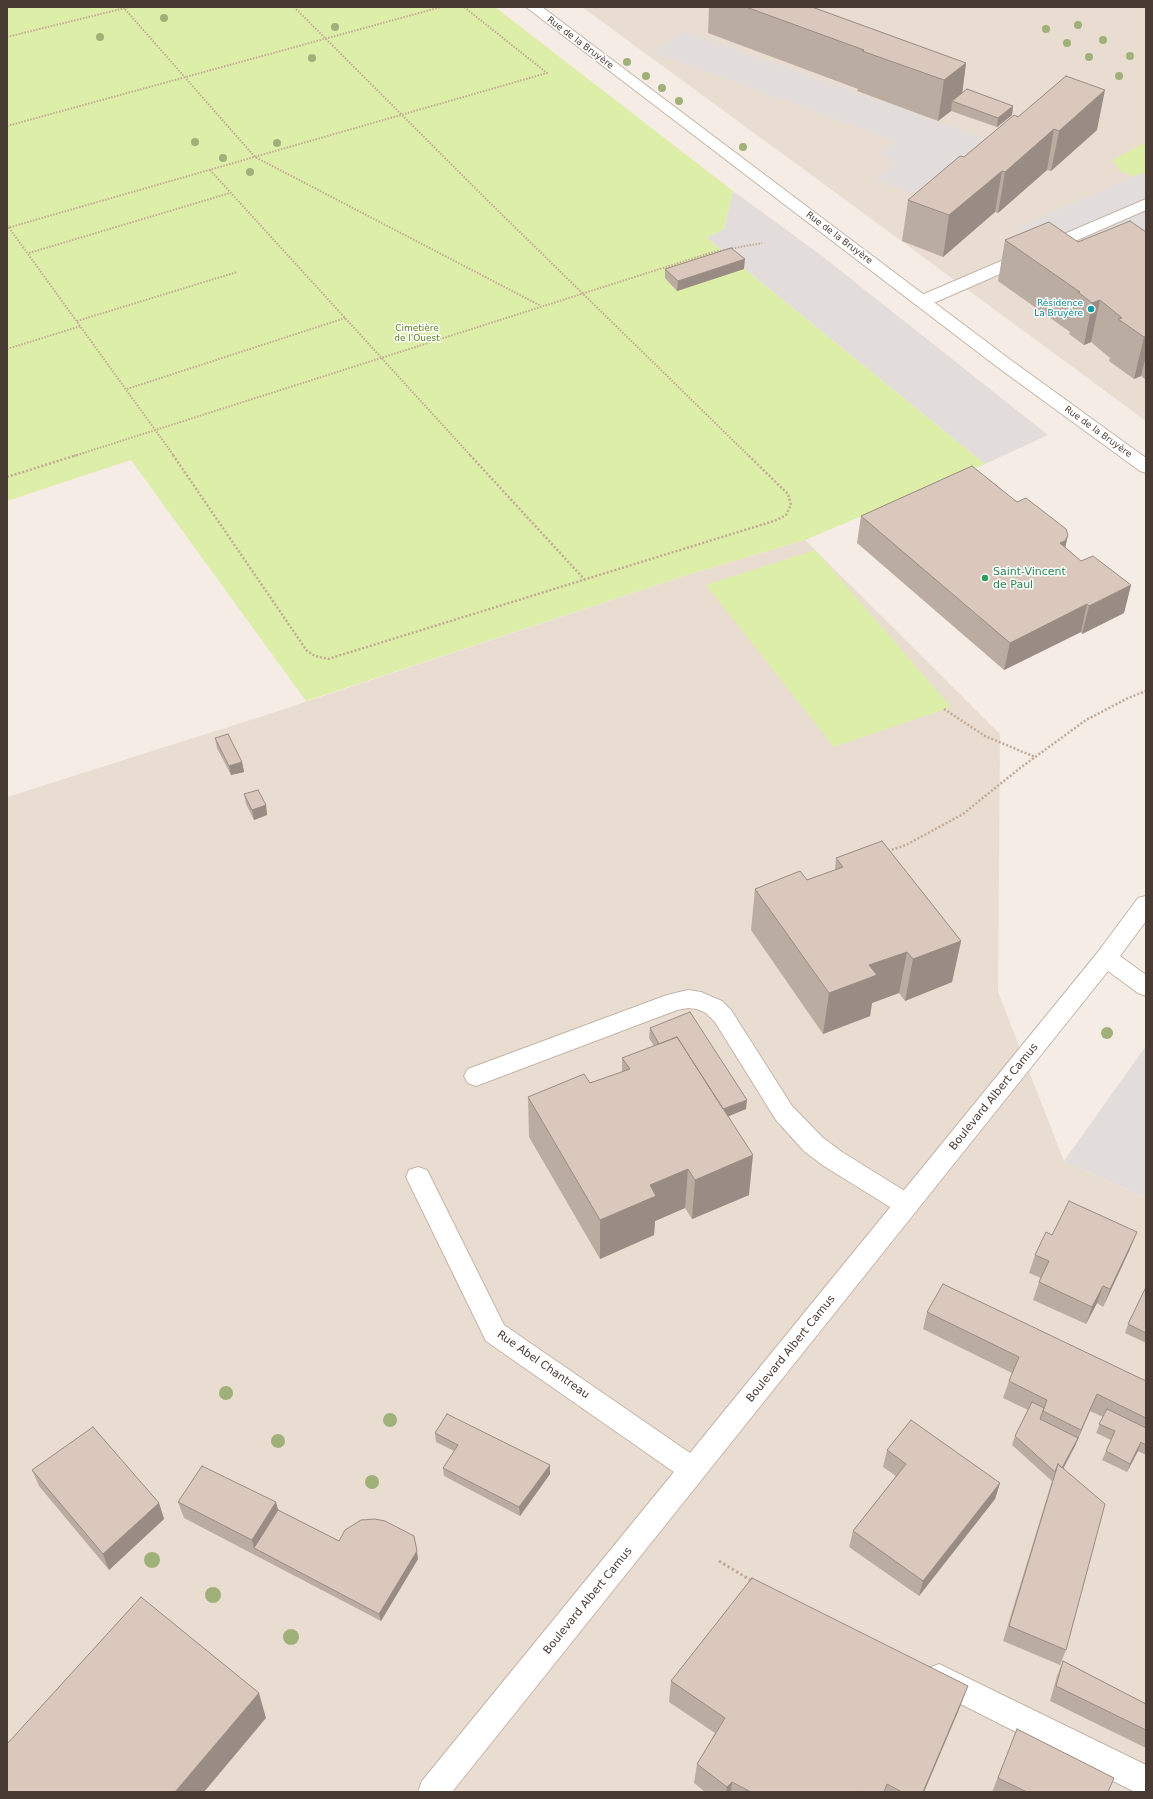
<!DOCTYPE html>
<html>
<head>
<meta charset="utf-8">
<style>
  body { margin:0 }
  #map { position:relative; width:1153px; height:1799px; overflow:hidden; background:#f4ece5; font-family:"DejaVu Sans",sans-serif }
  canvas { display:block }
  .frame { position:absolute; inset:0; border:8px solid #483b33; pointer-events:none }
</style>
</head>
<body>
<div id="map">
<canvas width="1153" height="1799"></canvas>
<div class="frame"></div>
</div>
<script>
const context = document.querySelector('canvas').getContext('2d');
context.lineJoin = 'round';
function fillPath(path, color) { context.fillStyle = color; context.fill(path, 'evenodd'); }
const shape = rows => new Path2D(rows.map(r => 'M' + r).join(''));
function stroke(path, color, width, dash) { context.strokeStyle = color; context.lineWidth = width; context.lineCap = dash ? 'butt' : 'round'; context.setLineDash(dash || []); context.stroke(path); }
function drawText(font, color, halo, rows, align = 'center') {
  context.font = font + ' "DejaVu Sans",sans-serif'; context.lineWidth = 3; context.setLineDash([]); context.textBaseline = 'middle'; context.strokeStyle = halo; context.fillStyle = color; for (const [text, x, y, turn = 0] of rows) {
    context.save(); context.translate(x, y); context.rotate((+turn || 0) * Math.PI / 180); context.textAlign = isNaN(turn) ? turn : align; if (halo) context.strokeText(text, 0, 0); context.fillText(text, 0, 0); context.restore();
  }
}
const residential = shape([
  [582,7,1146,7,1146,421,862,212],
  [805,540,1000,734,998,992,1064,1161,1146,1198,1146,1792,7,1792,7,797,269,714,687,575]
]);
const green = shape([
  [7,7,495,7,733,191,724,229,707,238,985,464,805,540,687,575,306,701,131,460,7,501],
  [1146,142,1146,182,1120,171,1112,160],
  [815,550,951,707,834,747,706,585]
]);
const parking = shape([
  [684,31,989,140,920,197,875,179,896,162,879,155,895,141,653,52],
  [1142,173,1146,175,1146,233,1075,265,1017,228],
  [733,191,822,256,1048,435,985,464,707,238,724,229],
  [1146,1046,1146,1198,1064,1161]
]);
const pathFar2 = shape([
  [123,7,255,157,541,306],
  [294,7,485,198,749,456],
  [7,37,129,7],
  [7,126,441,7],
  [210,170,471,456],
  [7,225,174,456],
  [7,228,547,73,464,7],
  [29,253,230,193],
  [77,321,237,272],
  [7,349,81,326],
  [127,389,345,318],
  [74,456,713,252,762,243]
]);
const pathFar1 = shape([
  [173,455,307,651,315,656,328,659,777,520,786,515,791,505,788,494,748,455],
  [470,455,585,580],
  [7,477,77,455],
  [944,709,985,736,1035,757],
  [888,851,906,845,963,814,1020,768,1086,720,1128,698,1146,691]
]);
const path = shape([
  [719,1561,752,1581]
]);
const lane = shape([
  [1146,199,1146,210,929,305,923,306,917,305,915,301,917,297,1146,199],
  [688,990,701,992,722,1001,731,1010,792,1106,822,1137,842,1152,916,1198,919,1205,916,1212,907,1215,898,1212,824,1166,804,1151,776,1120,715,1022,706,1013,697,1009,688,1008,677,1010,476,1086,468,1083,464,1076,468,1069,667,995,688,990],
  [939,1664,1146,1765,1146,1792,1135,1792,929,1688,925,1678,929,1668,939,1664]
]);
const street = shape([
  [526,7,542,7,1008,358,1146,458,1146,473,1140,471,996,366,526,7],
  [1146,896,1146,921,1120,956,1146,975,1146,996,1138,993,1108,971,452,1792,418,1792,422,1781,674,1472,486,1341,406,1177,409,1170,418,1167,427,1170,504,1325,690,1453,1098,952,1138,898,1146,896]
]);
const trees = [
  [164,18,4],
  [1078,25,4],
  [335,27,4],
  [1046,29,4],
  [100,37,4],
  [1103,40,4],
  [1067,43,4],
  [1130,56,4],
  [1089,57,4],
  [312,58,4],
  [627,62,4],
  [646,76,4],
  [1119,76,4],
  [662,88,4],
  [679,101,4],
  [195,142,4],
  [277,143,4],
  [743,147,4],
  [223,158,4],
  [250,172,4],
  [1107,1033,6],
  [226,1393,7],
  [390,1420,7],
  [278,1441,7],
  [372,1482,7],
  [152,1560,8],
  [213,1595,8],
  [291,1637,8]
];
const wall = shape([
  [709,7,812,7,966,63,962,93,1013,106,1012,115,997,127,951,111,938,121,857,91,858,89,708,33],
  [1018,117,1097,130,1051,171,1047,170,998,213,995,212,943,257,902,241,908,200,964,157],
  [1146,232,1146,380,1141,376,1134,379,1109,361,1110,358,1091,342,1084,345,1069,334,1070,332,998,281,1005,240,1078,242],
  [665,269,744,269,677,291,665,278],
  [1017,502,1068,535,1065,547,1081,561,1131,585,1124,613,1082,634,1081,632,1004,670,857,543,861,516],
  [215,738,242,762,244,772,231,775,217,748],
  [244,794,266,805,267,815,254,820,246,804],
  [836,858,961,941,952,982,905,1001,899,993,872,1003,870,1016,823,1034,751,930,755,889,807,880,835,870],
  [650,1028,746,1109,728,1116,749,1195,692,1219,685,1208,655,1221,654,1235,600,1259,529,1137,528,1097,590,1083,622,1072,622,1058,654,1046,649,1038],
  [1052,1235,1130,1249,1103,1307,1097,1303,1086,1324,1033,1300,1039,1282,1041,1278,1029,1273,1035,1255],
  [1146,1287,1146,1343,1125,1333,1128,1324],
  [927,1312,1146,1381,1146,1455,1138,1451,1127,1472,1102,1460,1111,1440,1096,1433,1103,1417,1090,1411,1075,1446,1063,1469,1066,1650,1060,1665,1003,1641,1052,1481,1012,1445,1015,1436,1028,1410,1003,1398,1009,1381,1012,1373,923,1329],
  [435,1433,550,1465,550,1474,520,1516,444,1476,443,1468,454,1451,436,1442],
  [887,1450,1000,1483,995,1499,919,1596,849,1547,853,1531,896,1476,883,1467],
  [32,1470,159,1503,164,1519,109,1570,39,1486],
  [178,1502,276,1502,278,1510,339,1541,418,1559,381,1621,184,1518],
  [1063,1661,1146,1704,1146,1748,1050,1701,1057,1676],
  [671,1681,960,1707,924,1792,705,1792,694,1783,697,1764,715,1733,669,1702],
  [1017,1729,1108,1792,992,1792]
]);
const shadedWall = shape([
  [966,63,961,103,952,101,951,111,938,121,944,80],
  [1105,90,1097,130,1051,171,1059,131],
  [1013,106,1012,115,997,127,998,118],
  [1054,129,1047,170,998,213,1005,172],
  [1002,171,995,212,943,257,949,215],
  [745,259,744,269,677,291,678,281],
  [1100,300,1091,342,1084,345,1092,303],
  [1146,336,1146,356,1141,376,1134,379,1144,337],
  [1068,535,1062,562,1060,543],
  [1131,585,1124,613,1082,634,1089,606],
  [1087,604,1081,632,1004,670,1010,643],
  [242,762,244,772,231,775,229,766],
  [266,805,267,815,254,820,252,810],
  [961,941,952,982,905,1001,913,959],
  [907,952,899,993,872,1003,870,1016,823,1034,829,993,869,965],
  [747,1100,746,1109,705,1126,706,1116],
  [753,1155,749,1195,692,1219,695,1180],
  [688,1169,685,1208,655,1221,654,1235,600,1259,600,1220,650,1185],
  [1137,1232,1130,1249,1103,1307,1110,1289],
  [1103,1286,1097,1303,1086,1324,1092,1307],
  [1097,1394,1090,1411,1075,1446,1055,1484,1058,1475,1078,1438],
  [1141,1442,1138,1451,1127,1472,1130,1464],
  [550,1465,550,1474,520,1516,519,1507],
  [1000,1483,995,1499,919,1596,923,1581],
  [276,1502,280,1518,254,1548,252,1540],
  [159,1503,164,1519,109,1570,103,1554],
  [417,1551,418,1559,381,1621,379,1614],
  [968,1686,960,1707,924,1792,923,1792],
  [259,1693,266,1718,204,1792,175,1792],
  [732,1782,731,1792,726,1792,727,1787]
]);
const building = shape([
  [746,7,812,7,966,63,944,80,862,51,864,50,746,7],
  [1066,76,1105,90,1059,131,1054,129,1005,172,1002,171,949,215,908,200,960,156,964,157,1014,115,1018,117,1066,76],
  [967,89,1013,106,998,118,952,101,967,89],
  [1130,221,1146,232,1146,336,1144,337,1118,319,1122,318,1100,300,1092,303,1078,292,1080,292,1005,240,1049,222,1078,242,1130,221],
  [731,248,745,259,678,281,665,269,731,248],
  [972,466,1017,502,1026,498,1066,529,1068,535,1065,541,1060,543,1081,561,1093,556,1131,585,1089,606,1087,604,1010,643,861,516,972,466],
  [228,734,242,762,229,766,215,738,228,734],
  [258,790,266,805,252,810,244,794,258,790],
  [882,841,961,941,913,959,907,952,869,965,877,975,829,993,755,889,800,871,807,880,843,867,836,858,882,841],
  [690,1012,747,1100,723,1109,677,1037,659,1044,650,1028,690,1012],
  [677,1037,753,1155,695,1180,688,1169,650,1185,656,1196,600,1220,528,1097,584,1074,590,1083,630,1069,622,1058,677,1037],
  [1069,1201,1137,1232,1110,1289,1103,1286,1092,1307,1039,1282,1049,1261,1035,1255,1046,1232,1052,1235,1069,1201],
  [943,1284,1146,1381,1146,1418,1097,1394,1081,1430,1043,1411,1047,1400,1009,1381,1019,1357,927,1312,943,1284],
  [1146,1287,1146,1333,1128,1324,1146,1287],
  [1032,1402,1044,1408,1040,1419,1078,1438,1062,1468,1058,1464,1055,1472,1015,1436,1032,1402],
  [1107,1409,1146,1428,1146,1445,1141,1442,1130,1464,1106,1451,1115,1431,1099,1424,1107,1409],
  [447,1414,550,1465,519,1507,443,1468,458,1445,435,1433,447,1414],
  [911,1420,1000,1483,923,1581,853,1531,906,1464,887,1450,911,1420],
  [93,1427,159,1503,103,1554,32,1470,93,1427],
  [1058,1464,1105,1504,1066,1650,1009,1626,1058,1464],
  [202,1466,276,1502,252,1540,178,1502,202,1466],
  [278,1510,339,1541,345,1530,361,1520,375,1519,385,1521,414,1536,417,1551,379,1614,254,1548,278,1510],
  [752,1578,968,1686,923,1792,902,1792,887,1784,884,1792,860,1792,858,1791,857,1792,751,1792,732,1782,727,1787,697,1764,725,1718,671,1681,752,1578],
  [141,1597,259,1693,175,1792,7,1792,7,1744,141,1597],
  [1063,1661,1146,1704,1146,1730,1056,1686,1063,1661],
  [1017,1729,1114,1778,1108,1792,1027,1792,998,1778,1017,1729]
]);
const markers = [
  [1091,309,4,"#0f9aa8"],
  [985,578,4,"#2e9e5b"]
];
const farStreetnames = [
  ["Rue de la Bruyère",580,43,37],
  ["Rue de la Bruyère",839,238,37],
  ["Rue de la Bruyère",1098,432,36]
];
const farCulturenames = [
  ["Résidence",1083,304],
  ["La Bruyère",1083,314]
];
const farParknames = [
  ["Cimetière",417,329],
  ["de l'Ouest",417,339]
];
const leisureNames = [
  ["Saint-Vincent",993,572],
  ["de Paul",993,585]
];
const streetNames = [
  ["Boulevard Albert Camus",994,1097,-51],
  ["Boulevard Albert Camus",791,1349,-51],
  ["Rue Abel Chantreau",543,1365,35],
  ["Boulevard Albert Camus",588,1601,-51]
];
fillPath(residential, '#e9ddd2');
fillPath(green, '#ddeea8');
fillPath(parking, '#e2ddda');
stroke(lane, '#c4b5a9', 2);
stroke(street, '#c4b5a9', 2);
stroke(pathFar2, '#c4aa96', 2, [1.5, 1.5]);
stroke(pathFar1, '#c4aa96', 2.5, [2, 2]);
stroke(path, '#c4aa96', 3, [2.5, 2.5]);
fillPath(lane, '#fff');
fillPath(street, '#fff');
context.fillStyle = '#9fb179';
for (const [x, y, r] of trees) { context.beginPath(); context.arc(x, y, r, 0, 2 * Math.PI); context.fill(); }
fillPath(wall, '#bbaca2');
fillPath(shadedWall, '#998c84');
fillPath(building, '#dac8bc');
stroke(building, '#998c84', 1);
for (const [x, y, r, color] of markers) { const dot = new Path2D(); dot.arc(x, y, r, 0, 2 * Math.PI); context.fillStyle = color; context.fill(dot); stroke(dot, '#fff', 1.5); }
drawText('9px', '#483b33', '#fff', farStreetnames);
drawText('9px', '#0d838f', '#fff', farCulturenames, 'right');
drawText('9px', '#598020', '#fff', farParknames);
drawText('11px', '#27864d', '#fff', leisureNames, 'left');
drawText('11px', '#483b33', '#fff', streetNames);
</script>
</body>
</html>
